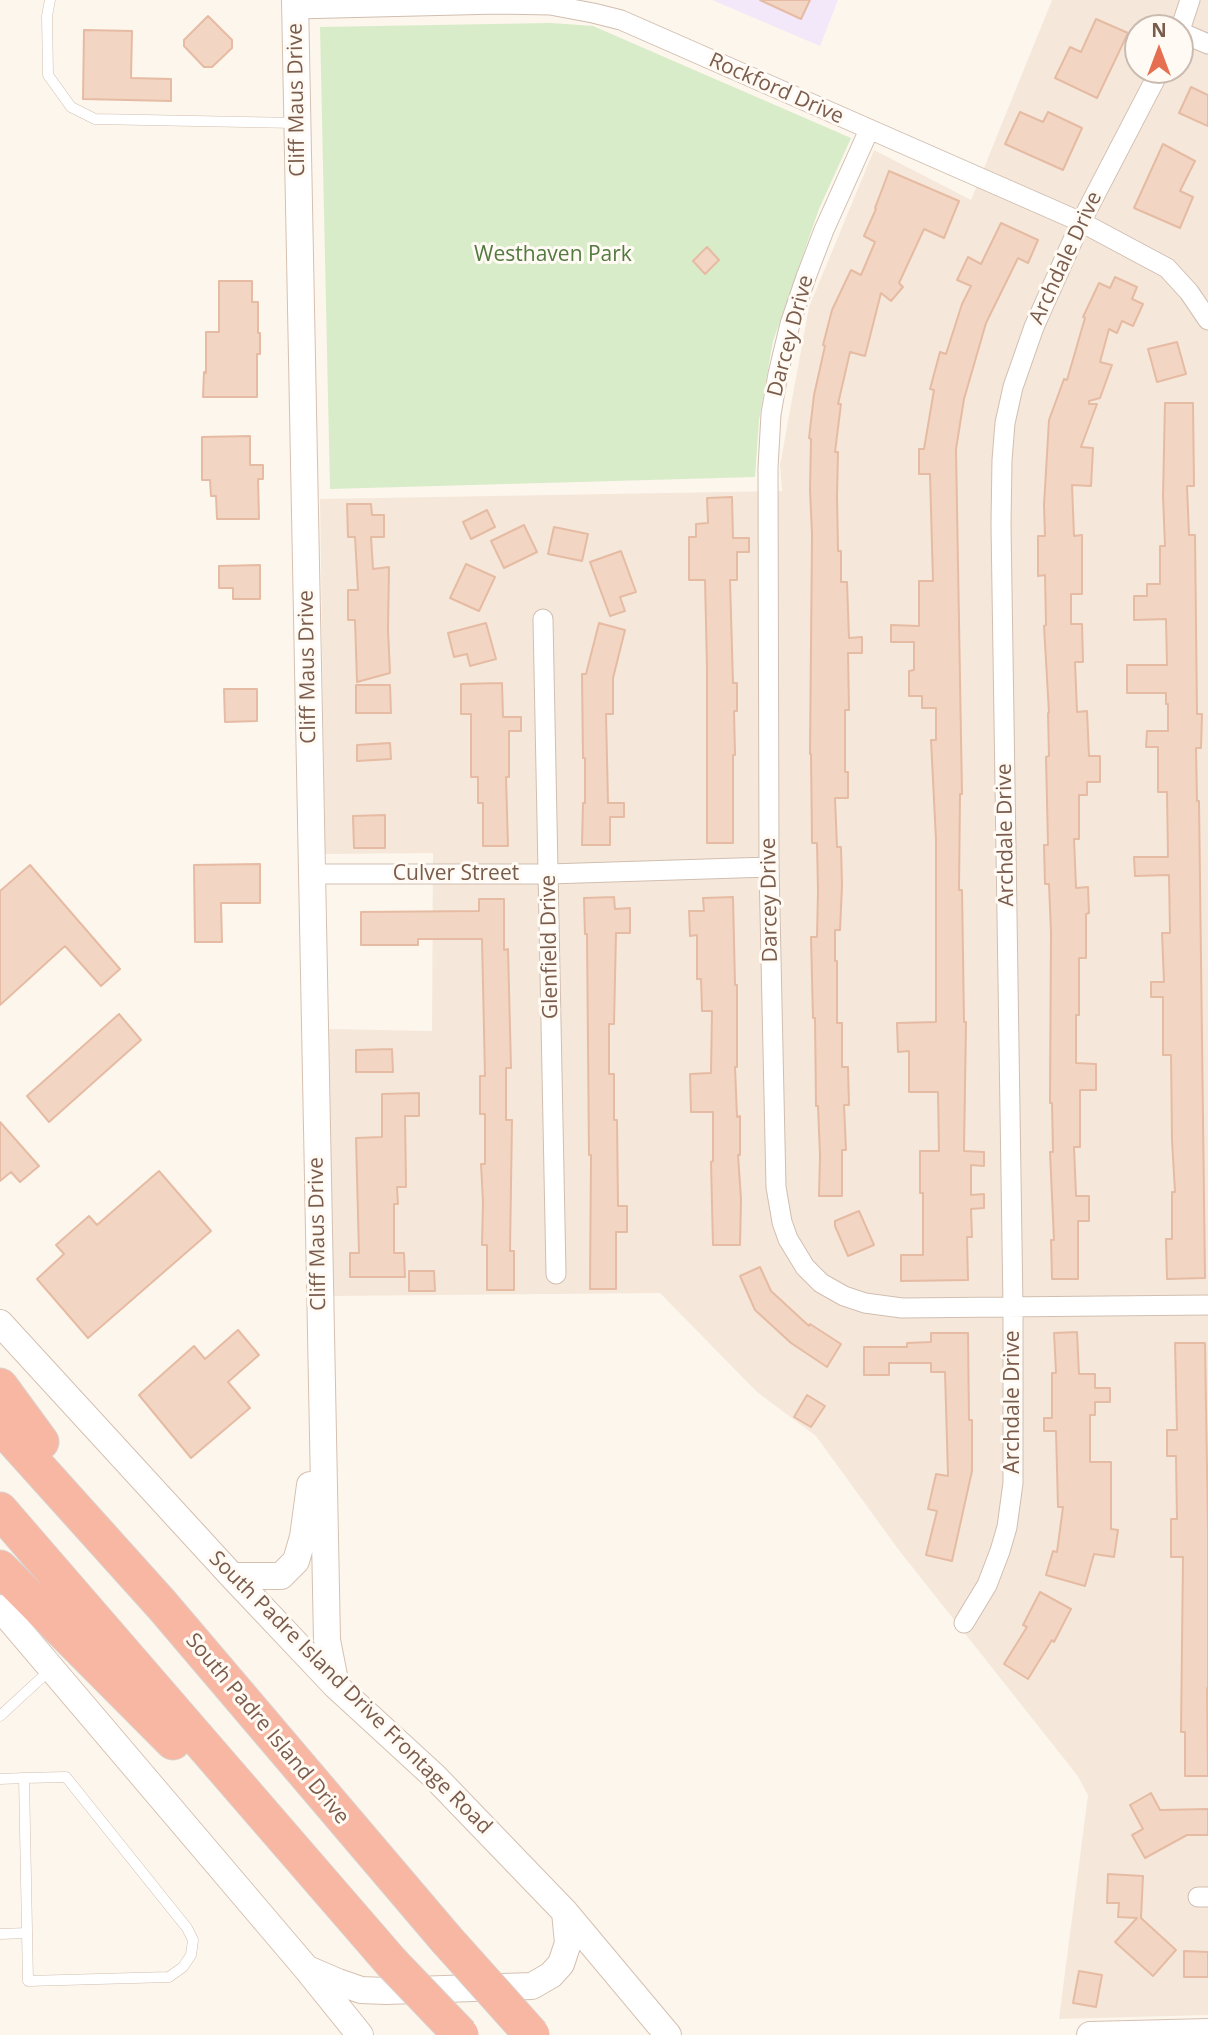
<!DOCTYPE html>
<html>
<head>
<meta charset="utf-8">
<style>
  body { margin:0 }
  #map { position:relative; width:1208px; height:2035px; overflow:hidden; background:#fdf6ec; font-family:"Open Sans",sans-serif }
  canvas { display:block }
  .north { position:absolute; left:1124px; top:14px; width:70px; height:70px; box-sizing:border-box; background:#fffaf3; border:2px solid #cabbb1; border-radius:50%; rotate:0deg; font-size:19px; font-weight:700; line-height:28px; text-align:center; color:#7a5c4d }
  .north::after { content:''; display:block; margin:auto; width:24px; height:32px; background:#e76f51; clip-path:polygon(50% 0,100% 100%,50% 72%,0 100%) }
</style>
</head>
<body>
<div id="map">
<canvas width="1208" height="2035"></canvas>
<div class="north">N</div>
</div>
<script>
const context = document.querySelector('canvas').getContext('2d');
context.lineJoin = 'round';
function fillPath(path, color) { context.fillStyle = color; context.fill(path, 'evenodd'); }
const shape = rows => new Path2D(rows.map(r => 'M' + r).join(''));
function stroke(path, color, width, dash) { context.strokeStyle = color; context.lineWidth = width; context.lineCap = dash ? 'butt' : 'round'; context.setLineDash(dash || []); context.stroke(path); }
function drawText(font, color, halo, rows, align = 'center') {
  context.font = font + ' "Open Sans",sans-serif'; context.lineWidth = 6; context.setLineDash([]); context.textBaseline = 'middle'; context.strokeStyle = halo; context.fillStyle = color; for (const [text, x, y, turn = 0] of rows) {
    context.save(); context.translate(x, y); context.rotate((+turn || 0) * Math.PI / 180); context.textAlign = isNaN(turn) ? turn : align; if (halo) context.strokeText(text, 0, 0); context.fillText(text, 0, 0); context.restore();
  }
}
const residential = shape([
  [1052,0,1208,0,1208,2015,1059,2019,1088,1795,1077,1775,898,1549,816,1436,757,1392,660,1293,332,1296,328,1029,432,1031,433,853,325,854,320,499,782,491,780,465,809,307,874,150,971,200],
  [1138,28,1180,28,1180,70,1138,70]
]);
const education = shape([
  [712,0,838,0,820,46]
]);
const green = shape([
  [551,23,593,26,851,138,819,209,773,341,759,420,755,477,330,489,320,27]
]);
const building = shape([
  [760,0,810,0,801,19,760,0],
  [208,16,232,40,232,48,212,67,204,67,184,46,184,40,208,16],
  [1096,19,1128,33,1097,98,1055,78,1070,47,1081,52,1096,19],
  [84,30,132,31,131,78,171,79,171,101,83,99,84,30],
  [1191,87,1208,95,1208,126,1179,113,1191,87],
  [1020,112,1043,122,1048,112,1082,128,1063,170,1005,144,1020,112],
  [1163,144,1195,161,1180,191,1193,197,1180,228,1134,208,1163,144],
  [889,171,959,201,944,238,924,229,899,283,903,287,891,301,881,293,865,356,850,352,838,404,841,404,835,452,838,452,837,496,838,551,841,551,841,582,847,582,849,638,862,637,862,653,848,653,849,710,845,710,845,772,848,772,848,798,835,798,837,847,841,847,842,886,840,930,835,930,835,961,837,961,837,1023,842,1023,842,1067,848,1067,849,1105,844,1105,846,1150,842,1150,842,1196,819,1196,820,1156,818,1106,816,1106,815,1018,813,1018,811,937,817,937,818,891,817,843,812,843,811,754,810,754,812,534,810,490,811,439,809,438,814,395,825,346,823,345,832,310,851,270,861,275,875,242,864,236,876,209,875,208,889,171],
  [1001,223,1038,240,1028,263,1018,258,986,323,964,399,956,449,962,794,960,794,959,890,962,890,964,1022,966,1022,964,1151,984,1152,984,1166,971,1165,971,1195,984,1194,984,1208,971,1209,972,1237,967,1237,968,1280,901,1281,901,1255,923,1255,923,1193,920,1193,920,1151,939,1151,938,1092,909,1092,909,1051,898,1052,897,1023,936,1022,936,840,931,740,936,740,936,708,922,708,922,696,909,696,909,671,914,670,914,642,891,642,891,625,919,626,919,581,933,581,930,474,919,474,919,449,924,449,934,390,930,389,940,352,946,354,962,304,971,286,957,280,968,257,981,264,1001,223],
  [707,247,719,260,705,274,693,261,707,247],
  [1115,277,1137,287,1132,299,1143,304,1133,326,1122,321,1117,333,1109,329,1100,362,1112,365,1100,398,1089,401,1089,404,1097,404,1081,447,1093,448,1091,486,1072,485,1074,536,1082,535,1082,594,1071,594,1071,624,1082,624,1083,662,1075,662,1077,712,1087,711,1089,756,1100,756,1100,782,1087,782,1087,795,1079,795,1079,839,1074,839,1076,888,1088,887,1089,913,1086,914,1086,958,1079,958,1079,1015,1076,1015,1076,1063,1096,1064,1096,1090,1080,1090,1080,1147,1074,1147,1076,1196,1089,1196,1089,1221,1078,1221,1078,1279,1052,1279,1051,1240,1054,1240,1050,1152,1053,1152,1052,1103,1050,1103,1051,932,1049,884,1045,884,1044,845,1048,845,1046,757,1049,756,1048,713,1049,713,1044,626,1046,625,1045,575,1038,576,1038,536,1045,536,1044,505,1049,420,1064,379,1067,380,1085,318,1083,317,1099,283,1110,288,1115,277],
  [219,281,252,281,252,302,258,302,258,333,260,333,260,354,257,354,257,397,203,397,204,372,206,373,206,332,219,332,219,281],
  [1177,342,1186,374,1157,382,1148,349,1177,342],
  [1165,403,1193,403,1194,486,1187,486,1189,535,1195,535,1197,714,1202,714,1201,748,1196,748,1197,801,1199,801,1205,1278,1167,1279,1166,1239,1172,1239,1172,1192,1175,1192,1172,1140,1171,1055,1163,1055,1163,997,1151,997,1151,982,1164,982,1162,933,1170,933,1169,875,1135,876,1134,857,1168,857,1167,792,1158,792,1158,747,1146,747,1147,731,1168,731,1168,704,1166,704,1166,693,1127,693,1127,665,1167,665,1166,619,1134,620,1134,596,1147,596,1147,584,1160,584,1160,546,1165,546,1163,496,1165,403],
  [250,436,250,465,263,465,263,479,258,479,259,519,217,519,216,496,211,496,210,480,202,480,202,437,250,436],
  [732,497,733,538,749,538,749,552,737,552,737,580,730,580,733,683,737,683,737,711,734,711,735,755,733,755,733,843,707,843,707,668,705,580,689,580,689,537,696,537,696,524,708,523,707,498,732,497],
  [347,504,371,504,372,515,384,515,384,537,371,537,373,569,389,567,388,630,390,673,357,682,355,620,348,620,348,590,358,590,355,537,348,537,347,504],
  [487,510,495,527,471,539,463,522,487,510],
  [524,525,537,552,504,568,491,541,524,525],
  [554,527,588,534,582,561,548,554,554,527],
  [621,551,636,592,620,597,625,611,610,616,590,562,621,551],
  [466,564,495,577,479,611,450,598,466,564],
  [260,565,260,599,233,599,233,588,219,588,219,566,260,565],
  [486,623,496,659,470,666,467,654,454,657,448,633,486,623],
  [599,623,625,630,613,678,613,714,606,714,608,803,624,803,624,817,610,817,610,845,582,845,583,803,585,803,585,758,583,758,582,674,586,674,599,623],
  [502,683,503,717,521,717,521,731,509,731,509,777,506,777,508,846,483,846,483,803,478,803,478,777,471,777,471,714,461,714,461,684,502,683],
  [356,685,390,685,391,713,356,713,356,685],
  [224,689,257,689,257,721,225,722,224,689],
  [390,743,391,759,357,761,357,745,390,743],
  [385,815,385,848,354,848,353,816,385,815],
  [260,864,260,903,221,903,222,942,195,942,194,865,260,864],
  [30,865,120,969,101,986,65,946,0,1005,0,891,30,865],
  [614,897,615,909,630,908,630,933,616,933,614,1024,609,1024,609,1074,614,1074,614,1120,617,1120,618,1206,627,1206,627,1232,616,1232,616,1289,590,1289,591,1155,589,1155,587,934,585,934,584,898,614,897],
  [733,897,735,985,737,985,737,1067,735,1067,737,1117,740,1116,740,1155,738,1155,741,1199,740,1245,713,1245,711,1162,713,1161,713,1112,691,1112,690,1074,711,1073,712,1011,702,1011,701,979,697,979,697,935,690,936,689,911,704,911,703,898,733,897],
  [479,899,504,899,504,950,508,949,511,1068,506,1068,506,1120,512,1120,510,1251,514,1251,514,1290,487,1290,487,1245,482,1245,483,1202,481,1164,485,1164,485,1114,480,1114,480,1076,485,1076,482,939,418,939,418,945,361,945,361,912,479,911,479,899],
  [119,1014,141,1040,49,1122,27,1096,119,1014],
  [392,1049,393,1072,356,1072,356,1050,392,1049],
  [419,1093,419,1116,405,1116,406,1187,397,1187,398,1204,394,1204,394,1253,404,1253,405,1277,350,1277,350,1253,359,1253,356,1138,382,1137,382,1094,419,1093],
  [0,1122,39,1166,20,1182,11,1172,0,1181,0,1122],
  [159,1171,211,1231,88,1338,37,1279,64,1254,56,1245,89,1216,97,1225,159,1171],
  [859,1211,874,1245,848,1256,835,1226,835,1221,859,1211],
  [760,1267,771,1291,809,1326,810,1324,841,1344,827,1367,791,1343,755,1310,740,1276,760,1267],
  [409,1271,434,1271,435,1291,409,1291,409,1271],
  [238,1330,259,1355,228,1382,250,1408,191,1458,139,1395,194,1346,205,1359,238,1330],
  [1077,1332,1079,1374,1095,1374,1095,1388,1110,1388,1110,1402,1095,1402,1095,1415,1090,1415,1090,1462,1111,1462,1111,1529,1118,1530,1114,1557,1094,1554,1085,1586,1046,1575,1053,1551,1057,1552,1063,1507,1058,1507,1056,1431,1044,1431,1044,1418,1052,1418,1052,1373,1056,1373,1054,1333,1077,1332],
  [931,1333,968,1333,969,1420,972,1420,972,1471,952,1561,926,1555,937,1511,928,1509,936,1474,948,1476,945,1372,931,1372,931,1363,889,1363,889,1375,864,1375,864,1347,907,1347,907,1343,931,1342,931,1333],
  [1175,1343,1205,1343,1208,1530,1208,1688,1207,1688,1208,1776,1185,1776,1185,1732,1181,1732,1183,1557,1171,1557,1171,1519,1177,1519,1176,1456,1167,1456,1167,1430,1177,1430,1175,1343],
  [807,1395,825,1406,811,1427,794,1417,807,1395],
  [1040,1592,1071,1609,1054,1642,1052,1640,1028,1679,1004,1664,1027,1627,1023,1625,1040,1592],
  [1151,1793,1160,1810,1208,1809,1208,1835,1187,1835,1145,1858,1132,1835,1143,1829,1130,1805,1151,1793],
  [1108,1874,1143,1876,1141,1918,1176,1950,1153,1976,1115,1942,1137,1918,1118,1917,1119,1903,1107,1903,1108,1874],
  [1184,1951,1208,1952,1208,1977,1184,1977,1184,1951],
  [1079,1971,1102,1975,1096,2007,1073,2003,1079,1971]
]);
const lane = shape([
  [50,0,47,16,48,75,71,107,95,119,295,123],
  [0,1716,51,1669],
  [0,1779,24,1778,28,1981,169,1977,183,1967,191,1955,193,1940,187,1928,66,1777,24,1778],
  [0,1934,27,1933]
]);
const street = shape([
  [295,9,498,4,550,5,593,13,621,20,1081,222,1167,268,1189,292,1208,320],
  [1180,30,1190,0],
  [1180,32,1208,44],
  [869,130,824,230,806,277,790,324,778,374,771,414,768,468,769,867,776,1187,782,1222,788,1239,805,1267,821,1283,844,1296,865,1303,902,1308,1208,1305],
  [543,619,556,1274],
  [311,874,549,874,769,867],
  [964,1623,987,1585,1000,1551,1007,1527,1013,1483,1013,1307,1001,524,1002,460,1005,423,1013,387,1034,327,1081,222,1160,70],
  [1198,1897,1208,1897]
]);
const secondary = shape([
  [295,0,327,1640,336,1686],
  [0,1323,232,1576,336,1686,434,1776,565,1912,668,2035],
  [232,1576,281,1576,296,1561,303,1537,310,1485],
  [0,1608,306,1968,360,2035],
  [310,1970,338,1982,361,1990,386,1991,532,1986,551,1975,561,1964,568,1943,565,1912],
  [1090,2035,1208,2032]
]);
const highway = shape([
  [0,1386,41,1442],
  [0,1425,162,1605,446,1939],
  [0,1510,391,1962],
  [0,1568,173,1742]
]);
const highwayBridge = shape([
  [446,1939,532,2035],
  [391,1962,461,2035]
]);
const streetNames = [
  ["Rockford Drive",776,89,24],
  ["Cliff Maus Drive",297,100,-91],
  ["Archdale Drive",1066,258,-65],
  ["Darcey Drive",791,336,-75],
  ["Cliff Maus Drive",308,667,-91],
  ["Archdale Drive",1006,835,-91],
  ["Culver Street",456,874],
  ["Darcey Drive",770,900,-91],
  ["Glenfield Drive",550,947,-91],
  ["Cliff Maus Drive",318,1234,-91],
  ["Archdale Drive",1013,1402,-90],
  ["South Padre Island Drive Frontage Road",350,1693,45],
  ["South Padre Island Drive",267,1729,50]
];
const parkNames = [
  ["Westhaven Park",553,255]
];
fillPath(residential, '#f5e8da');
fillPath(education, '#f3e8fa');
fillPath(green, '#d8ecc9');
fillPath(building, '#f3d5c3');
stroke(building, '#e6bba3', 2);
stroke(lane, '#d1beb0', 11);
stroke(street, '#d1beb0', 21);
stroke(secondary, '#d6c0b0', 28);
stroke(highway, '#dad1cd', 37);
stroke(lane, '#fff', 10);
stroke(street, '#fff', 19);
stroke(secondary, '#fff', 26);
stroke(highway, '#f7b7a3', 35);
stroke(highwayBridge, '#dad1cd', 37, []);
stroke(highwayBridge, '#f7b7a3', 35);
drawText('21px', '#7a5c4d', '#fffaf3', streetNames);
drawText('21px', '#537a41', '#fffaf3', parkNames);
</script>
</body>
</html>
